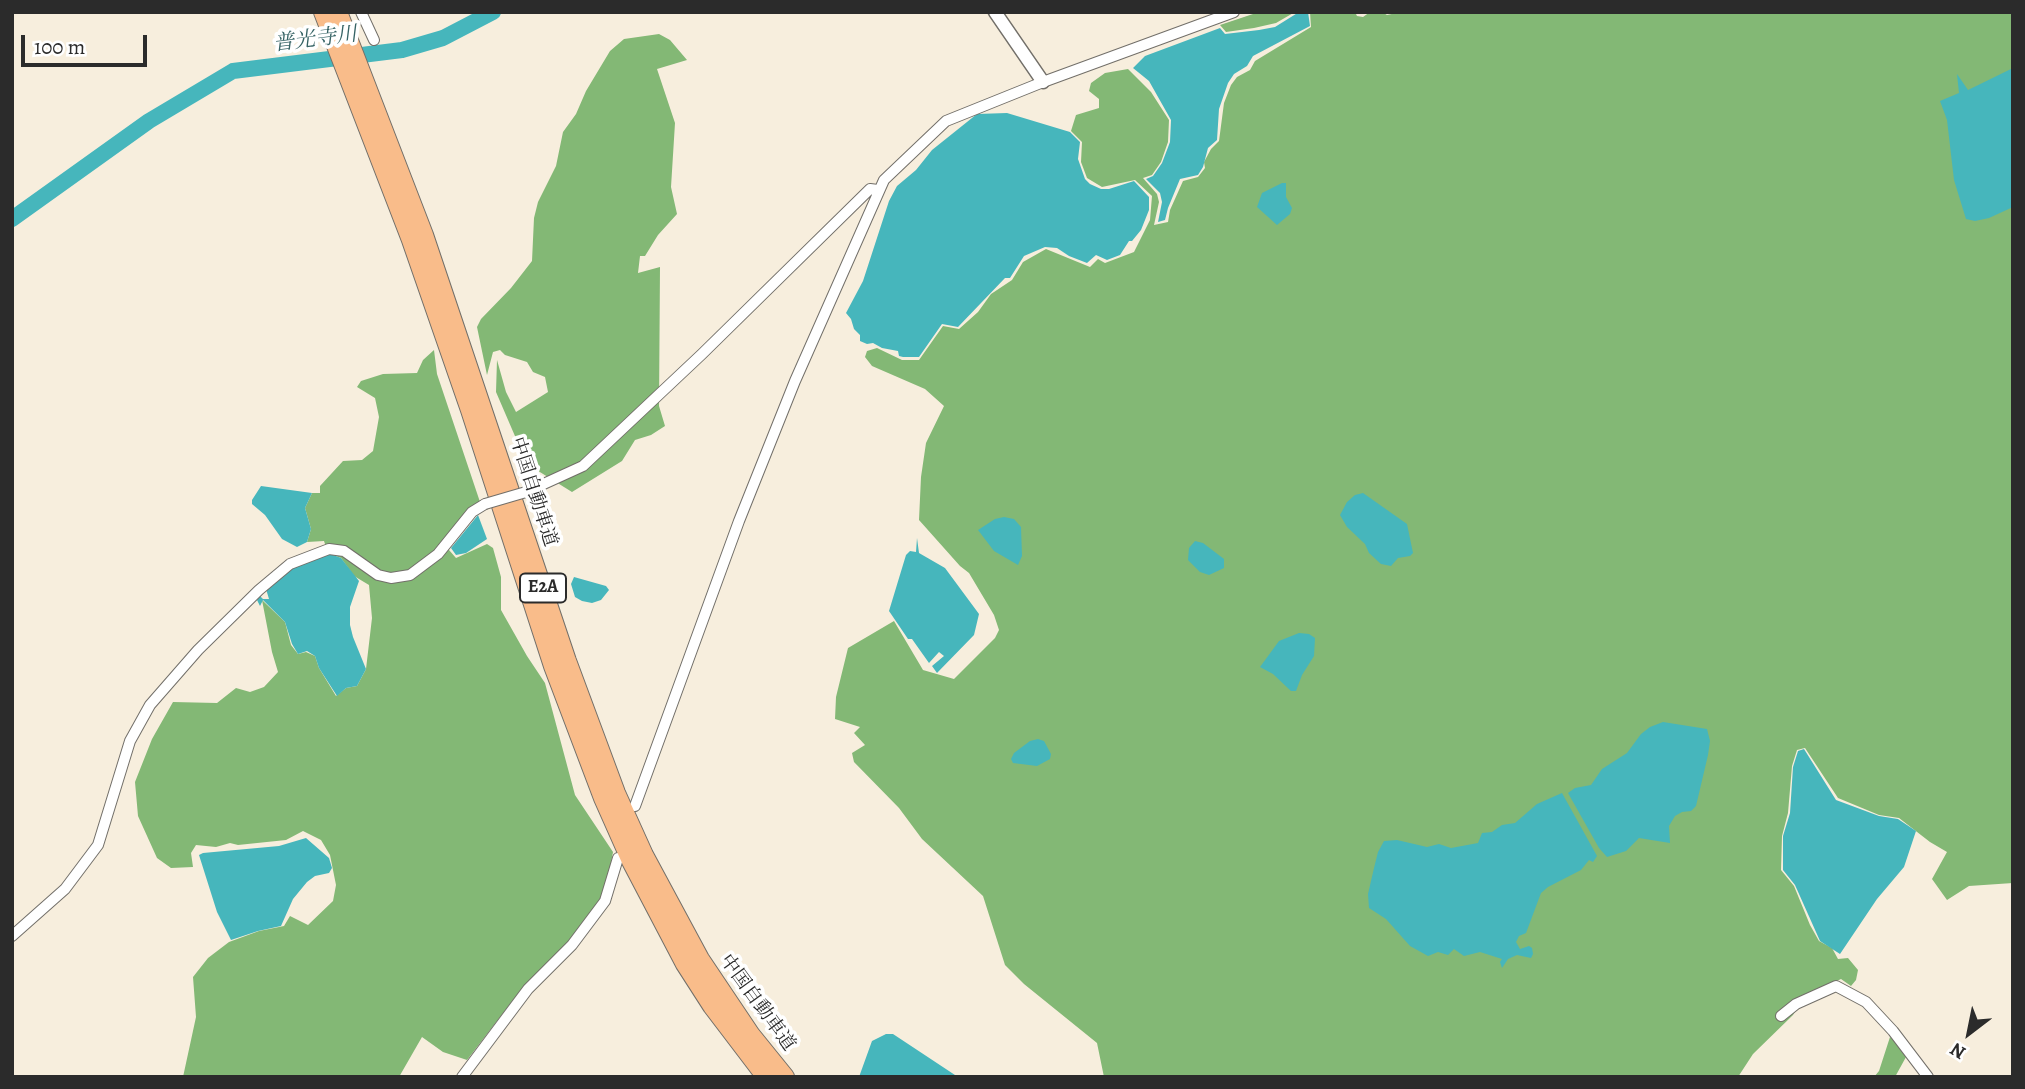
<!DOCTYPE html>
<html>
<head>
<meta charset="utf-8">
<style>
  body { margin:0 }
  #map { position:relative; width:2025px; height:1089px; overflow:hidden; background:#f7eedd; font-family:Alegreya,serif }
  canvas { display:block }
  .frame { position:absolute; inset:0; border:14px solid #2b2b2b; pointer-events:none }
  .north { position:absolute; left:1934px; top:998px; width:70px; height:70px; -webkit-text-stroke:5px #fff; paint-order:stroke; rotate:212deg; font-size:19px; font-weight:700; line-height:28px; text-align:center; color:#2b2b2b }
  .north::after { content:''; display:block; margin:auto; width:24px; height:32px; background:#2b2b2b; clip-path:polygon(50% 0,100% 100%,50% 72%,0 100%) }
  .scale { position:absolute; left:21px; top:35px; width:126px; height:32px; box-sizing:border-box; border:4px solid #2b2b2b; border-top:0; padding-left:9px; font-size:21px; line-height:24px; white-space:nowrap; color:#2b2b2b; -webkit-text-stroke:5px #fff; paint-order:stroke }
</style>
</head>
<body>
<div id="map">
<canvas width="2025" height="1089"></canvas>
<div class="frame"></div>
<div class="north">N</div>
<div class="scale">100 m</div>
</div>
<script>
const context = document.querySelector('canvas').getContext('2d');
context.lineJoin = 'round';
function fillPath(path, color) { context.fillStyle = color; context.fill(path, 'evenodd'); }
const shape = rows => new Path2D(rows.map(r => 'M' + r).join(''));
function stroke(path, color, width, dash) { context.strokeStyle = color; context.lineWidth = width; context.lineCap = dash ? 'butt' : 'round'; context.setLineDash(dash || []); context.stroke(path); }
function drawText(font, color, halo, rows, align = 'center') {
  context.font = font + ' Alegreya,"Noto Serif JP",serif'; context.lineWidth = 7; context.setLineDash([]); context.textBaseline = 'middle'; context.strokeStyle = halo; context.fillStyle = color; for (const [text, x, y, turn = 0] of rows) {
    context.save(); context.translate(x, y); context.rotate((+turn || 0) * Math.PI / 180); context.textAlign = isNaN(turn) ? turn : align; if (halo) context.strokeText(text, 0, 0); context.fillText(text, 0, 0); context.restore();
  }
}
const forest = shape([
  [1259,12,1295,12,1276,23,1254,28,1226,32,1220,25],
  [1310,12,1355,12,1357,16,1363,17,1370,12,1382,12,1387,15,1401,12,2013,12,2013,883,1969,886,1947,900,1932,879,1947,852,1930,842,1899,818,1879,815,1838,798,1805,748,1797,750,1792,766,1788,813,1782,836,1781,870,1794,886,1810,925,1819,941,1832,948,1838,959,1848,958,1858,970,1856,980,1851,986,1841,979,1805,996,1793,1015,1753,1054,1738,1077,1104,1077,1097,1043,1024,984,1005,965,983,896,922,839,899,808,854,762,852,753,865,745,854,733,860,727,835,719,836,697,848,648,894,621,923,670,954,679,995,638,999,630,994,615,969,573,960,566,919,520,921,477,926,443,944,406,925,389,872,366,865,357,867,351,877,348,902,360,919,360,943,326,959,329,978,312,991,294,1012,280,1023,262,1046,249,1090,267,1098,259,1105,263,1134,252,1150,220,1152,196,1135,180,1102,187,1087,178,1081,162,1082,142,1071,131,1076,115,1099,108,1099,99,1089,91,1091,83,1105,73,1128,69,1151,92,1169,120,1168,142,1161,162,1152,175,1143,178,1157,194,1159,202,1154,225,1168,222,1170,210,1183,181,1198,177,1205,168,1204,162,1211,149,1219,141,1224,103,1231,85,1237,77,1250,70,1255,61,1311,27],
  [659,34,670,40,687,60,657,69,675,123,671,187,677,214,658,235,645,256,640,256,638,273,660,267,659,406,665,426,651,435,635,440,622,461,572,492,527,464,496,392,497,360,506,392,516,412,548,392,545,377,533,372,527,362,505,355,500,350,493,352,487,375,477,327,481,319,511,288,532,261,534,218,538,202,556,166,563,132,576,114,586,91,610,51,624,39],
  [434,350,437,374,480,502,452,529,449,550,456,558,487,544,493,548,501,577,501,610,527,656,545,683,575,795,613,852,606,892,567,945,520,991,467,1060,443,1052,422,1037,399,1077,183,1077,196,1017,193,977,208,958,229,942,259,931,284,926,290,916,308,925,333,901,336,885,330,855,321,840,303,831,286,840,238,845,230,843,216,847,196,845,191,853,193,867,171,868,157,858,138,816,135,782,152,739,173,702,217,703,236,688,250,692,264,687,278,672,272,652,262,600,285,622,291,645,298,654,306,652,315,656,319,668,336,696,346,688,357,686,366,669,372,618,369,585,354,576,341,558,328,553,324,541,307,542,311,529,305,508,312,493,320,493,320,486,343,461,362,460,373,451,379,417,375,398,357,387,361,381,383,374,417,373,423,360],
  [1890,1037,1898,1043,1906,1057,1895,1077,1874,1077,1879,1071]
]);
const water = shape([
  [1299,12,1308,12,1310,26,1253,56,1247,66,1234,74,1228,83,1219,109,1217,140,1208,148,1203,167,1198,175,1180,179,1168,208,1165,220,1158,222,1162,202,1160,193,1146,179,1153,176,1162,163,1170,142,1171,120,1149,81,1133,68,1145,56,1220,28,1225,34,1259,30,1275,27],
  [2013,68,2013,207,1989,218,1975,221,1966,219,1954,180,1947,120,1940,101,1959,93,1957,74,1968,90],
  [1007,113,1070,132,1080,142,1078,159,1085,179,1090,184,1101,189,1109,189,1134,181,1149,197,1149,210,1141,230,1132,241,1129,241,1120,255,1107,260,1096,255,1087,263,1069,256,1057,248,1045,247,1024,256,1010,278,1005,278,958,327,942,324,919,357,903,357,899,356,898,351,882,348,873,343,867,344,860,341,860,335,854,329,851,319,846,313,863,281,889,201,897,186,916,170,932,150,977,114],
  [1282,183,1286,183,1286,197,1292,208,1290,214,1277,225,1257,207,1262,193],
  [261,486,312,493,305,508,311,529,307,542,297,547,282,539,265,515,252,504,252,500],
  [1363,493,1407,524,1413,553,1410,556,1398,558,1391,566,1381,564,1369,553,1365,544,1347,527,1340,515,1347,502,1355,495],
  [478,515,487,539,466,553,456,555,451,548],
  [1004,517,1014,519,1021,527,1022,556,1018,565,994,551,978,530,995,519],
  [917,538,919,553,945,568,979,614,974,635,937,673,932,666,944,656,939,652,929,663,912,639,908,639,889,611,906,555,910,551,916,552],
  [1195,541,1203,543,1224,559,1224,568,1209,575,1200,572,1188,560,1189,548],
  [328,553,341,558,359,581,350,607,350,625,353,637,366,669,357,686,346,688,337,696,319,668,315,656,307,651,298,654,292,644,285,622,263,600,260,606,257,600,260,596,263,599,269,599,266,589,279,574],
  [574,577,606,586,609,590,601,600,592,603,582,601,575,597,571,584],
  [1299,633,1309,634,1315,638,1314,656,1302,675,1296,691,1291,691,1273,674,1260,667,1279,641],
  [1663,722,1707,729,1710,741,1708,755,1696,806,1691,811,1682,812,1675,816,1669,826,1670,843,1639,838,1626,851,1607,857,1599,848,1568,793,1575,788,1591,785,1602,769,1627,753,1641,734,1650,727],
  [1038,739,1044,741,1051,754,1050,759,1037,766,1013,763,1011,759,1014,753,1030,741],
  [1804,749,1836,800,1879,816,1898,819,1916,831,1904,867,1877,899,1840,954,1820,941,1795,885,1783,870,1783,836,1790,813,1793,767,1798,751],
  [1562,793,1597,856,1593,862,1589,860,1581,870,1548,887,1541,893,1526,933,1519,936,1516,942,1520,949,1529,946,1532,948,1533,954,1531,958,1517,955,1508,959,1502,968,1500,962,1502,959,1480,952,1464,956,1454,949,1448,955,1438,952,1428,956,1410,946,1386,919,1369,908,1368,894,1374,868,1378,852,1384,841,1397,840,1427,847,1439,844,1451,848,1478,843,1482,833,1492,832,1502,825,1515,823,1537,804],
  [306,838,329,858,332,868,329,873,315,876,307,882,293,899,281,926,258,931,231,940,217,912,199,855,203,853,279,846],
  [886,1034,893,1034,958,1077,859,1077,872,1041]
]);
const river = shape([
  [12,219,149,121,233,71,402,50,443,38,493,12]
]);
const minor = shape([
  [361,12,374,40],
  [526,492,583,466,702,354,870,189,878,190],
  [635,806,739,521,795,381,884,180,946,121,1043,82,1234,12],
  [12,936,65,889,98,845,130,741,150,705,198,650,259,590,290,564,329,549,344,551,378,575,391,578,410,575,438,554,472,512,485,504],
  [1781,1016,1796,1004,1836,986,1866,1002,1893,1031,1928,1077],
  [462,1077,528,989,572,945,605,901,618,858]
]);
const tertiary = shape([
  [995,12,1043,82]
]);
const motorway = shape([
  [323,12,411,240,470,410,553,666,603,798,631,861,685,964,712,1006,766,1077],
  [338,12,424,235,567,661,616,793,644,855,700,959,751,1035,785,1077]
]);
const minorBridge = shape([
  [485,504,526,492]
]);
const shields = [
  [543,588,46]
];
const shieldNames = [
  ["E2A",543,588]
];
const streetNames = [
  ["中国自動車道",533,492,72],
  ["中国自動車道",757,1003,54]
];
const waterNames = [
  ["普光寺川",315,40,-7]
];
fillPath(forest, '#83b875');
fillPath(water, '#46b6bc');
stroke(river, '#46b6bc', 16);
stroke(minor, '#726f69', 12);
stroke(tertiary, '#726f69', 15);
stroke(motorway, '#726f69', 20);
stroke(minor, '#fff', 10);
stroke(tertiary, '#fff', 12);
stroke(motorway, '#f9bc8a', 18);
stroke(minorBridge, '#726f69', 12, []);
stroke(minorBridge, '#fff', 10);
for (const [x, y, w] of shields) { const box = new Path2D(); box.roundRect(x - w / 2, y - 14.5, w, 29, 5); context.fillStyle = '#fff'; context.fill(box); stroke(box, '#2b2b2b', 2); }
drawText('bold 18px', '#2b2b2b', null, shieldNames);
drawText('19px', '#2b2b2b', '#fff', streetNames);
drawText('italic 21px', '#366365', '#fff', waterNames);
</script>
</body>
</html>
